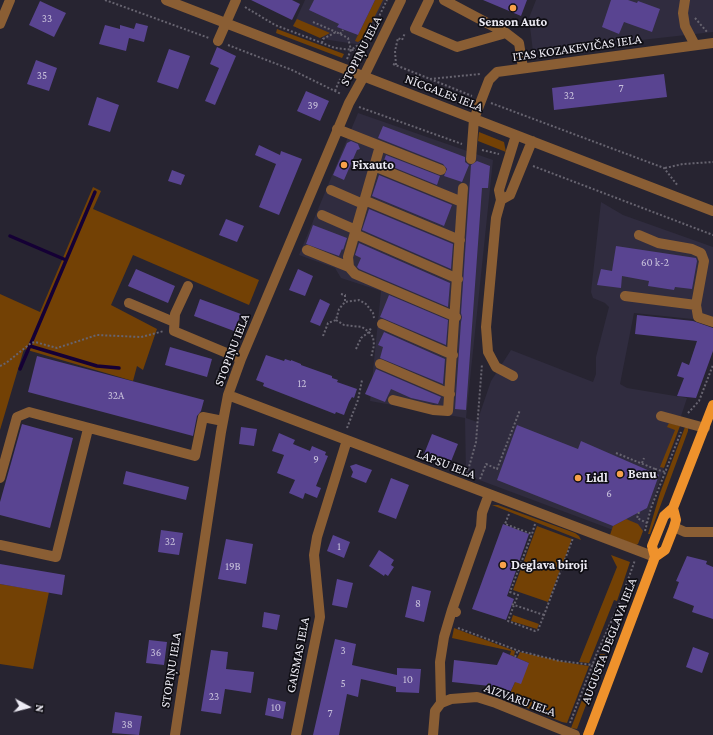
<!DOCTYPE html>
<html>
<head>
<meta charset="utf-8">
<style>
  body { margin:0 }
  #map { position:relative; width:713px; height:735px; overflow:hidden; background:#272431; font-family:"Crimson Pro",serif }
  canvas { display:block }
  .north { position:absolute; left:8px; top:687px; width:40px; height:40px; -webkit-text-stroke:3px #0f0e14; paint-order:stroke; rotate:97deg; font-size:11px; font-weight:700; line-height:16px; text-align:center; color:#edebf4 }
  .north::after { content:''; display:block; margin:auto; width:14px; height:18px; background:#edebf4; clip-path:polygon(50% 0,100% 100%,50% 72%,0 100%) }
</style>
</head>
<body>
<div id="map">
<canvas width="713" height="735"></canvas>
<div class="north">N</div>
</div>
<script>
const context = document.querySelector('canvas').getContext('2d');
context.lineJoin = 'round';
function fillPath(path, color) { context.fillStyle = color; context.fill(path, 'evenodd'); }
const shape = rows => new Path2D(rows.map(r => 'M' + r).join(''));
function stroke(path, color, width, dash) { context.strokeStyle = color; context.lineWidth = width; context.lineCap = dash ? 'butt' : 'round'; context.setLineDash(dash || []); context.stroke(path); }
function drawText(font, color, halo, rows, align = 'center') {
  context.font = font + ' "Crimson Pro",serif'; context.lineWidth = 3.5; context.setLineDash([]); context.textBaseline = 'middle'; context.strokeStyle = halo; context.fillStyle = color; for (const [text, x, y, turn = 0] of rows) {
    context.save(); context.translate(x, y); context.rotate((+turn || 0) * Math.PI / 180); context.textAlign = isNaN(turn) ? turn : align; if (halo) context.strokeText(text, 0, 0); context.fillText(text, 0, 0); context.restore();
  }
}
const built = shape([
  [305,0,385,0,362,45,329,40,293,26],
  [536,0,713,0,713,32,533,52,529,18],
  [358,113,493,160,466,418,477,422,491,381,511,350,593,382,596,374,596,357,609,307,605,303,593,298,591,292,601,202,623,215,713,247,713,325,692,319,634,313,620,384,627,388,687,398,640,540,466,475,465,418,370,401,381,291,341,278,335,268,299,255]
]);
const green = shape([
  [375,0,383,0,364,38,358,42,355,41],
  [297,19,330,33,320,38,293,26],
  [277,29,344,54,342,58,276,33],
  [479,132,504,142,506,152,478,141],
  [93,187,101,191,93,209,259,280,249,305,133,255,111,305,157,329,143,370,137,366,133,381,24,349,0,430,0,294,40,312],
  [669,423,680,426,664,468,660,467,675,430,667,427],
  [685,427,688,428,688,431,650,534,648,534,660,493],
  [492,505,498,505,575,533,579,536,581,540],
  [626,519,638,524,643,531,638,544,636,545,610,535,613,526],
  [537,526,572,539,548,602,513,590],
  [611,555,630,562,617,601,614,600,589,663,579,662,617,567],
  [0,584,49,592,33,669,0,664],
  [513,615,539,624,537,629,511,621],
  [454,628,515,651,514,656,510,655,511,651,452,638],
  [520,652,564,662,589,666,567,723,562,722,507,700,515,682,529,663,517,658],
  [600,654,605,654,577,729,571,728]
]);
const stream = shape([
  [10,236,66,260],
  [30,346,97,366,119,368],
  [20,369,95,192]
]);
const building = shape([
  [251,0,292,0,300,4,292,20],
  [314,0,375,0,358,35,337,27,339,24,309,10],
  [483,0,527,0,521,16],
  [611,0,628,0,637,3,638,1,660,9,652,32,624,22,619,34,602,27],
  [40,1,66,13,54,37,29,25],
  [136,23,148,26,144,42,129,38,126,51,99,44,105,25,120,29,120,25,134,29],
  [217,47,236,56,215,105,205,101,219,68,210,64],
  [169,49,190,56,178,89,157,82],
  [36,60,57,68,49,91,27,84],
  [664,74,667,97,554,110,552,88],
  [306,91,329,101,320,121,297,111],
  [97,97,119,105,110,132,88,125],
  [383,126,465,157,465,162,469,165,462,182,444,176,447,169,443,164,378,138],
  [351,141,358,144,360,149,357,150,344,180,333,175,347,143],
  [259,145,280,155,281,151,302,159,279,215,259,207,276,164,255,155],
  [386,155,440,176,437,185,383,163],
  [477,161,490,166,488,188,482,188,466,410,455,409,461,322,462,317,461,313,471,165],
  [172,170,185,175,181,185,168,181],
  [379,175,452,205,444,226,372,196],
  [369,209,453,244,451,269,362,230],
  [226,219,244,226,237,242,219,235],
  [313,225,347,238,343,250,342,249,339,256,306,244],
  [359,243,450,283,448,307,359,269,357,267,361,258,355,255],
  [616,246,696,258,697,261,692,289,675,287,674,290,648,286,649,281,622,276,621,288,597,285,601,269,612,271],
  [136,269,175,286,168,303,128,286],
  [298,269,313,276,305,296,289,290],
  [389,295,448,320,446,345,380,317],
  [200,299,241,314,234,331,194,316],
  [320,299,330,304,320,326,310,322],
  [637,315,693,321,713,328,713,351,696,398,677,396,684,378,677,376,682,362,689,365,697,341,635,334],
  [384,332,445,359,443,384,380,358,383,347,378,345],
  [170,347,212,359,207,377,165,365],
  [266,355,284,361,285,359,291,361,291,360,301,364,301,365,332,376,332,378,338,380,337,382,357,389,354,398,352,397,349,402,344,415,336,412,335,414,263,386,264,383,256,380],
  [37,356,204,400,201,411,197,416,193,436,28,392],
  [376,369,441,397,438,404,411,398,391,389,385,402,365,394],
  [22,424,73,438,50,528,0,515,0,502],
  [517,425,578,449,581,441,659,475,647,508,613,526,497,480],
  [241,427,257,429,254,446,239,444],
  [279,433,295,440,293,444,310,451,312,446,326,452,325,455,328,456,316,486,321,488,317,498,305,493,303,499,289,493,295,480,277,473,284,455,272,451],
  [432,434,458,444,450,464,424,454],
  [356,464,372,470,366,483,351,477,353,472,350,466],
  [126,471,189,487,186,500,123,484],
  [391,478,409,485,396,519,378,512],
  [503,524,529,534,507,596,514,599,506,620,472,609],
  [161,530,183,533,179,555,158,552],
  [333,535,350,542,344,558,327,551],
  [226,539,253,544,246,584,218,579],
  [379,550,394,560,391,565,394,567,388,576,385,574,384,576,369,566],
  [687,556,707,561,706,564,713,567,713,619,692,612,694,606,673,598,679,582,676,581],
  [0,564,65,575,62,595,0,584],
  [337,579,353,583,347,608,332,605],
  [412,586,431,591,424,622,405,617],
  [264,612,280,615,277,630,262,627],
  [335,639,356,644,352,665,397,675,397,668,421,669,419,693,396,692,396,687,361,679,358,697,347,694,339,735,313,735],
  [149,640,167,642,164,665,146,663],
  [693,647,709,653,702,673,686,667],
  [211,650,228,652,226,669,254,672,251,693,225,689,221,714,201,711],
  [503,652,529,663,521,684,515,682,509,695,489,688,490,686,452,682,454,660,497,665],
  [268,698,286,702,283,719,265,715],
  [115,712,142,716,139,735,112,733]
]);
const path = shape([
  [105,0,209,38],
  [245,7,275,25,322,43,335,48,363,51],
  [695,18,708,33],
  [313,22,336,32],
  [340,34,343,30],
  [322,43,323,39,336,32,348,38,351,50],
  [228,45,292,70,341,94],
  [347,59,351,50,369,37,387,0],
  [393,64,472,96],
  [396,65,395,51,398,38,402,40,405,33],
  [430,79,480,74],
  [335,91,340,79],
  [491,103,664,168,678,186],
  [359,107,462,144],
  [482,150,499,154],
  [533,166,713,235],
  [665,168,683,164,713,162],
  [341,294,345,295,345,302],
  [336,320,344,325,362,327,369,332,373,337,374,345,371,358],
  [323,336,328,323,336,320,339,309,345,302,359,300,366,304,373,313,374,318],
  [356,349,361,338,369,332,371,328],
  [0,366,6,363,31,343,35,342,57,348,97,335,141,337,164,331],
  [688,413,699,401,713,365],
  [347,428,358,400,362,380],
  [616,453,655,469,654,473],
  [642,463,644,458],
  [655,469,665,472],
  [467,474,476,442,482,364],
  [480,479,486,464,497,469,520,410],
  [639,512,637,518,647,523],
  [509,514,505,524,532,534,535,524],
  [645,531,651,508,681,432],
  [512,604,514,605,518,595,510,592,532,534],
  [544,615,514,605,508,621,535,631,538,630,544,615,573,538],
  [458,628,519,651,560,661,593,665],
  [515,657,518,650],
  [487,689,489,683],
  [570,723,597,653,620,602,635,560]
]);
const minor = shape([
  [166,0,713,211],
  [429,0,415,29,457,47,506,33],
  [444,0,506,33,519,43,523,68],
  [685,0,683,13,685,26,695,45],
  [0,24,10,0],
  [218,41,236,0],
  [337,129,441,170],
  [380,146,348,257,349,267,355,274,456,317],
  [471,159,474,119,489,80,497,72,713,43],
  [374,166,462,202,448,411,433,410,393,400],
  [331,190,363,204],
  [364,200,460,240],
  [501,200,510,195,532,141],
  [462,202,463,188],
  [322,215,356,230],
  [355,234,458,279],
  [639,235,658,243,692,249,701,253,704,261,696,305,698,317,713,322],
  [307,250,349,267],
  [188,286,175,314,174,331,241,359],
  [625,296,696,305],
  [129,303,174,322],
  [382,324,453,355],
  [380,364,450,394],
  [513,376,496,367,488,352,486,327,496,218,501,200,499,190,516,135],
  [228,395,655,557],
  [661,416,705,428],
  [0,478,17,417,29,412,195,456,203,417,223,421],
  [674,527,685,532,713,532],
  [0,545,56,557,88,429],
  [456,612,452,610,481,527,482,513,489,494],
  [441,703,440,662,444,637,452,610],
  [175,735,221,432,228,395,241,359,349,103,364,76,401,0],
  [296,735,320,617,314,555,317,537,347,440],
  [433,735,435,711,441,703,451,699,477,697,496,703,575,735]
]);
const major = shape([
  [655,557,652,546,664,516,673,508,713,405],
  [588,735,655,557,665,550,674,527,676,520,673,508]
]);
const markers = [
  [513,8,4,"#f8a14a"],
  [344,165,4,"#f8a14a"],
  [620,474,4,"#f8a14a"],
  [578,478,4,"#f8a14a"],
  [503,565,4,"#f8a14a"]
];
const numberNames = [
  ["33",47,19],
  ["35",42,76],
  ["7",621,89],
  ["32",569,96],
  ["39",313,106],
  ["60 k-2",655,263],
  ["12",302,384],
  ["32A",116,396],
  ["9",316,460],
  ["6",609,494],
  ["32",170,542],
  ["1",339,547],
  ["19B",233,567],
  ["8",418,604],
  ["3",343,651],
  ["36",156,653],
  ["10",408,680],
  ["5",343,684],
  ["23",214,697],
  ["10",276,708],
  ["7",330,714],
  ["38",127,725]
];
const poiNames = [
  ["Senson Auto",513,22,"center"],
  ["Fixauto",352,165],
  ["Benu",628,474],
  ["Lidl",586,478],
  ["Deglava biroji",511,565]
];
const streetNames = [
  ["ITAS KOZAKEVIČAS IELA",577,48,-8],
  ["STOPIŅU IELA",361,51,-63],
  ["NĪCGALES IELA",444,93,21],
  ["STOPIŅU IELA",232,350,-69],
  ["LAPSU IELA",446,464,21],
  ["AUGUSTA DEGLAVA IELA",609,641,-69],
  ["GAISMAS IELA",298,655,-79],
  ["STOPIŅU IELA",171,670,-81],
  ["AIZVARU IELA",520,700,20]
];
fillPath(built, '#302c3f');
fillPath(green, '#734105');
stroke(stream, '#150035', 3.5);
fillPath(building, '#594491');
stroke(path, '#676470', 2, [2, 2]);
stroke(minor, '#8a5e34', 10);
stroke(major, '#ef922c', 10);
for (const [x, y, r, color] of markers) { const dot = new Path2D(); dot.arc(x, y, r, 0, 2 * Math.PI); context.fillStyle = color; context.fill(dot); stroke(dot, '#0f0e14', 1.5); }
drawText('11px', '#c8c1db', null, numberNames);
drawText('bold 13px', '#edebf4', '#0f0e14', poiNames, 'left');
drawText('13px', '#edebf4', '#0f0e14', streetNames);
</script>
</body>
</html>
